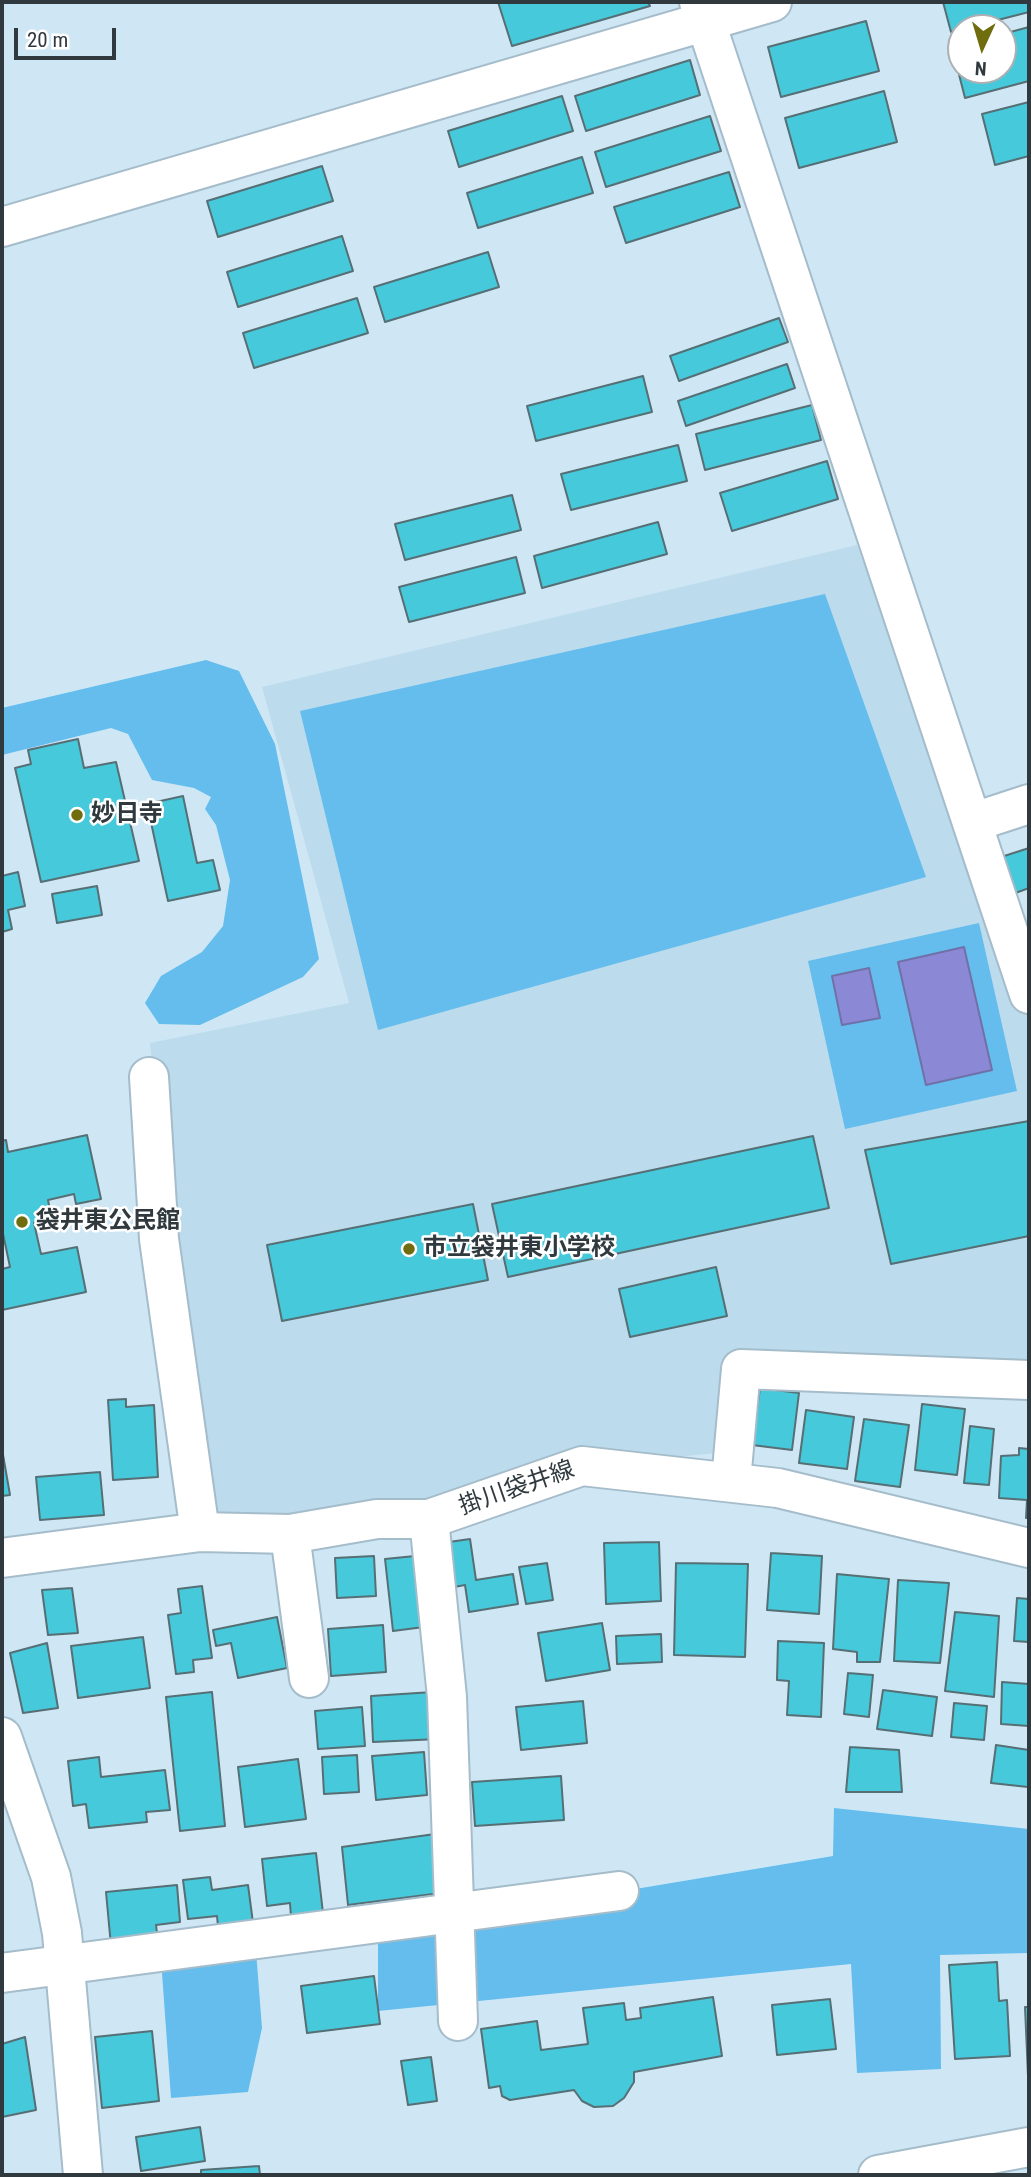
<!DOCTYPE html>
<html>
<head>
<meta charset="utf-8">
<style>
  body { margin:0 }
  #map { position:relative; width:1031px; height:2177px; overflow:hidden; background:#cfe7f5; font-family:"Roboto Condensed",sans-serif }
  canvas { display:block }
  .frame { position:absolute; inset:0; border:4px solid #2f393e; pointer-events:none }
  .north { position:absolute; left:947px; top:14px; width:70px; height:70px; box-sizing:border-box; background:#fff; border:2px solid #acb0b2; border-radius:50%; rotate:184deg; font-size:19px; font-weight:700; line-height:28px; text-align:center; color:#2f393e }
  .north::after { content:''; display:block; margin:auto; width:24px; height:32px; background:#6f6d0e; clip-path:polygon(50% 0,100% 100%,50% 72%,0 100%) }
  .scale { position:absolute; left:14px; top:28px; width:102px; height:32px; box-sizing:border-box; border:4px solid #2f393e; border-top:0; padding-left:9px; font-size:21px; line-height:24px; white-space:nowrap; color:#2f393e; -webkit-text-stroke:5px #fff; paint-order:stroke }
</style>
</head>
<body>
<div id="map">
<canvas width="1031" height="2177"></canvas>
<div class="frame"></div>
<div class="north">N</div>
<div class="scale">20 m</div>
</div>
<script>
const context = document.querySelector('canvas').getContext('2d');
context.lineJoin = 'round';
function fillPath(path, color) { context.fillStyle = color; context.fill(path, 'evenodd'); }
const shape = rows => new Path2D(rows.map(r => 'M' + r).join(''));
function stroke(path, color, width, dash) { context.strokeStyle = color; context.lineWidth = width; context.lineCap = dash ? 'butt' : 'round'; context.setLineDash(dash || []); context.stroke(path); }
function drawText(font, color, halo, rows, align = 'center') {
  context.font = font + ' "Roboto Condensed","Noto Sans JP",sans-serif'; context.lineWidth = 5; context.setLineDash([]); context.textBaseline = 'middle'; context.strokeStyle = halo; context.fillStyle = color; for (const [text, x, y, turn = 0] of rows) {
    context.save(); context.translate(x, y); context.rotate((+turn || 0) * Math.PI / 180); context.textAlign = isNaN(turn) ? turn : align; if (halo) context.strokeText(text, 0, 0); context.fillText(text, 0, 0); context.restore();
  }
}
const built = shape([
  [857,545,1029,1016,1029,1376,742,1369,716,1453,582,1466,429,1519,200,1532,150,1043,349,1003,262,687]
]);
const green = shape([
  [825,594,926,877,378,1030,300,711],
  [206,660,239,671,275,744,319,959,303,977,200,1025,159,1024,145,1003,161,976,202,952,223,926,230,880,216,825,205,809,211,797,194,788,152,780,128,734,111,728,2,755,2,708],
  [979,923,1017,1091,845,1129,808,961],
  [834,1808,1029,1829,1029,1953,940,1955,941,2069,857,2073,851,1964,378,2011,378,1932,833,1856],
  [255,1938,262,2028,248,2092,171,2098,161,1959]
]);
const water = shape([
  [964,947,992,1070,926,1085,898,962,964,947],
  [869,968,880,1018,842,1025,832,976,869,968]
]);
const building = shape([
  [498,2,648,2,650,6,512,46,498,2],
  [943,2,1029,2,1029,12,951,32,943,2],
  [866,21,879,71,781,97,768,47,866,21],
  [1029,27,1029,81,965,98,952,47,961,45,961,70,1003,70,1003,34,1029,27],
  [690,60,700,95,586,131,575,96,690,60],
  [884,91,897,142,799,168,785,118,884,91],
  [562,96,573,131,459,167,448,131,562,96],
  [1029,102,1029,156,995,165,982,114,1029,102],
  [710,116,721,151,606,187,595,152,710,116],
  [582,157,593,193,478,228,467,193,582,157],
  [322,166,333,201,218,237,207,201,322,166],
  [729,172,740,207,626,243,614,207,729,172],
  [342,236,353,271,238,307,227,272,342,236],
  [488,252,499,287,385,322,374,287,488,252],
  [357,298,368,333,254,368,243,333,357,298],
  [779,318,788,342,679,381,670,356,779,318],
  [787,364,795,388,686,426,678,401,787,364],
  [643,376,652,412,536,441,527,406,643,376],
  [812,405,821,440,705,470,696,434,812,405],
  [678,445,687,481,571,510,561,474,678,445],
  [827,461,838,499,732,531,720,493,827,461],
  [512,495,521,530,405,560,395,524,512,495],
  [658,522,667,554,542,588,534,556,658,522],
  [516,557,525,593,409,622,399,587,516,557],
  [78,739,84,768,116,762,139,861,41,882,15,768,31,764,28,750,78,739],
  [183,796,197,863,213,860,220,890,168,901,147,804,183,796],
  [1029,848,1029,888,1010,895,998,858,1029,848],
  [18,872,25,906,8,910,12,929,2,932,2,876,18,872],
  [97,886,102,915,57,923,52,894,97,886],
  [1029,1121,1029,1236,891,1264,865,1150,1029,1121],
  [87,1135,101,1199,76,1204,74,1194,48,1200,52,1220,34,1223,41,1254,77,1247,86,1292,2,1310,2,1269,10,1267,2,1229,2,1141,6,1140,8,1152,87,1135],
  [813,1136,829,1208,508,1277,492,1204,813,1136],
  [473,1204,488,1280,282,1321,267,1245,473,1204],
  [716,1267,727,1316,630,1337,619,1289,716,1267],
  [760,1388,799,1393,792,1450,752,1445,760,1388],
  [126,1399,126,1407,154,1405,158,1477,113,1480,108,1400,126,1399],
  [922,1404,965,1409,957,1475,915,1470,922,1404],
  [806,1410,854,1417,847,1469,799,1463,806,1410],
  [864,1419,909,1425,900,1487,855,1481,864,1419],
  [970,1426,994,1429,989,1485,964,1483,970,1426],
  [1019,1448,1029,1449,1029,1518,1026,1518,1027,1500,999,1498,1001,1456,1019,1455,1019,1448],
  [2,1449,10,1495,2,1496,2,1449],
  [100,1472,104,1515,40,1520,36,1477,100,1472],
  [470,1539,476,1580,513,1574,518,1604,469,1612,465,1585,449,1588,442,1543,470,1539],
  [659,1542,661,1601,606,1604,604,1543,659,1542],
  [771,1553,822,1556,819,1614,767,1610,771,1553],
  [374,1556,376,1596,337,1598,335,1558,374,1556],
  [415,1556,424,1627,393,1631,385,1559,415,1556],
  [547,1563,553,1600,526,1604,519,1567,547,1563],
  [676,1563,748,1564,745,1657,674,1655,676,1563],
  [837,1574,889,1579,880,1662,857,1662,857,1652,833,1649,837,1574],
  [898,1580,949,1583,940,1663,894,1661,898,1580],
  [202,1586,212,1658,193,1660,194,1672,176,1674,168,1615,181,1613,178,1589,202,1586],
  [72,1588,78,1633,48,1635,42,1590,72,1588],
  [1017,1598,1029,1599,1029,1642,1014,1641,1017,1598],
  [955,1612,999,1616,994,1697,945,1691,955,1612],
  [277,1617,287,1668,238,1678,231,1643,216,1646,213,1630,277,1617],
  [602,1623,610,1670,546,1681,538,1633,602,1623],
  [383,1625,386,1672,331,1676,328,1629,383,1625],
  [661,1634,662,1662,617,1664,616,1636,661,1634],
  [143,1637,150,1688,78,1698,71,1646,143,1637],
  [778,1641,824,1643,821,1717,787,1715,789,1681,777,1680,778,1641],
  [47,1643,58,1708,23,1713,10,1653,47,1643],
  [848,1673,873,1675,869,1717,844,1714,848,1673],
  [1002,1682,1029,1684,1029,1726,1001,1724,1002,1682],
  [883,1690,937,1697,932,1736,877,1729,883,1690],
  [212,1692,225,1826,180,1831,166,1697,212,1692],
  [433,1692,439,1739,373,1742,371,1696,433,1692],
  [583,1701,587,1743,521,1750,516,1707,583,1701],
  [954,1703,987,1706,984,1740,951,1737,954,1703],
  [362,1707,365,1746,318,1749,315,1711,362,1707],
  [996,1745,1029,1750,1028,1787,991,1783,996,1745],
  [850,1747,899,1750,902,1792,846,1792,850,1747],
  [424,1752,427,1795,376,1800,372,1756,424,1752],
  [357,1755,359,1792,324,1794,322,1757,357,1755],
  [99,1757,101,1777,165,1770,170,1810,146,1812,147,1822,89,1828,86,1804,73,1806,68,1761,99,1757],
  [298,1759,306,1819,245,1827,238,1767,298,1759],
  [561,1776,564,1820,475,1826,472,1782,561,1776],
  [435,1834,441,1893,348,1905,342,1847,435,1834],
  [316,1853,323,1913,291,1917,290,1903,267,1906,262,1859,316,1853],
  [210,1877,212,1890,248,1885,253,1923,218,1927,217,1916,188,1919,183,1880,210,1877],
  [177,1885,180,1922,156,1925,158,1942,111,1946,106,1892,177,1885],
  [997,1962,999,2001,1007,2000,1010,2056,955,2059,949,1965,997,1962],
  [374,1976,380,2024,307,2033,301,1986,374,1976],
  [713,1997,722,2056,634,2072,634,2082,624,2098,613,2106,594,2107,582,2101,574,2090,510,2100,502,2096,500,2086,489,2088,481,2029,537,2021,541,2050,588,2044,583,2008,624,2003,626,2020,641,2018,640,2008,713,1997],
  [830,1999,836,2049,777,2055,772,2005,830,1999],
  [1025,2007,1029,2007,1029,2080,1028,2076,1025,2007],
  [152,2031,159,2101,102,2108,95,2037,152,2031],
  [25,2037,36,2110,2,2117,2,2044,25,2037],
  [431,2057,437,2101,408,2105,401,2061,431,2057],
  [200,2127,205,2161,141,2171,136,2137,200,2127],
  [259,2166,260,2175,201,2175,201,2170,259,2166]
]);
const minor = shape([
  [699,2,1029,994],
  [974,822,1029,804],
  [149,1077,159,1239,200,1532],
  [731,1481,741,1369,1029,1380],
  [429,1519,447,1697,458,2021],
  [290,1534,309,1678],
  [2,1973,619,1891]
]);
const tertiary = shape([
  [2,227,772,2],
  [2,1737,51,1877,62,1933,83,2175]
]);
const secondary = shape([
  [2,1558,200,1532,290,1534,377,1519,429,1519,582,1466,778,1488,1029,1548]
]);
const trunk = shape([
  [878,2175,1029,2147]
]);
const markers = [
  [77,815,7,"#6f6d0e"],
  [22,1222,7,"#6f6d0e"],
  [409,1249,7,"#6f6d0e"]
];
const poiNames = [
  ["妙日寺",91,815],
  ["袋井東公民館",36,1222],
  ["市立袋井東小学校",423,1249]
];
const streetNames = [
  ["掛川袋井線",517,1489,-19]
];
fillPath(built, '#bcdbed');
fillPath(green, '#64bdec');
fillPath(water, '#8b89d6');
stroke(water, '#6f71a8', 2);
fillPath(building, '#47c9dc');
stroke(building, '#556f74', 2);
stroke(minor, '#a5bcca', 42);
stroke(tertiary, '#a5bcca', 42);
stroke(secondary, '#a5bcca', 42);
stroke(trunk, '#a5bcca', 42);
stroke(minor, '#fff', 38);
stroke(tertiary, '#fff', 38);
stroke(secondary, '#fff', 38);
stroke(trunk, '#fff', 38);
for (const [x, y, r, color] of markers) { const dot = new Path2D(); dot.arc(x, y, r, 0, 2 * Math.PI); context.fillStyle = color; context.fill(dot); stroke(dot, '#fff', 2.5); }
drawText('bold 24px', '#2f393e', '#fff', poiNames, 'left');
drawText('24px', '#2f393e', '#fff', streetNames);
</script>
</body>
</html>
